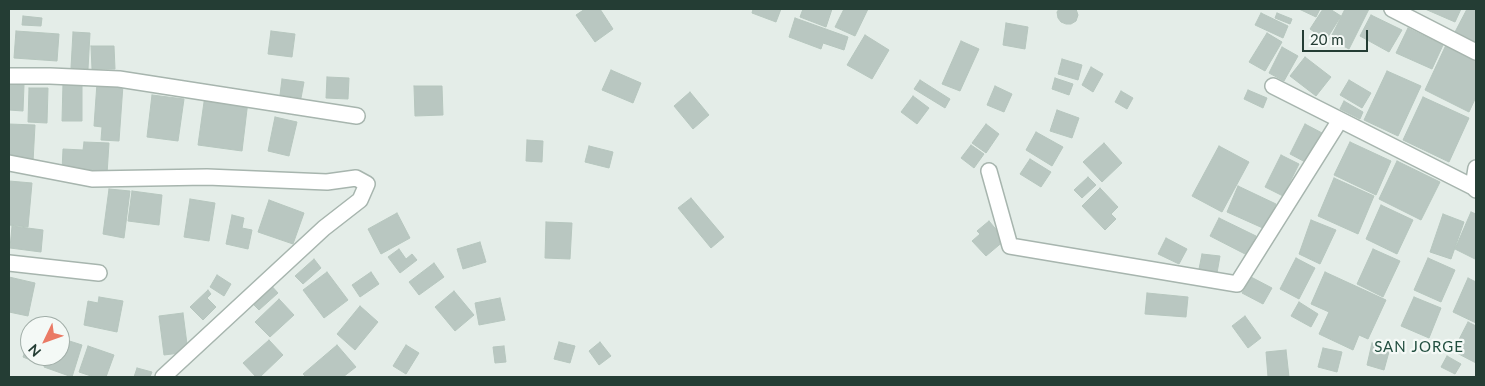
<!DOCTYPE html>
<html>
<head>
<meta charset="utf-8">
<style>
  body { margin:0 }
  #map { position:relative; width:1485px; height:386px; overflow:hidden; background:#e4ede8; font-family:Lato,sans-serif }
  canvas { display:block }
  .frame { position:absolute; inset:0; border:10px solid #243d34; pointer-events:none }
  .north { position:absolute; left:20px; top:316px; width:50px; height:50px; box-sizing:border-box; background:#f4f9f6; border:1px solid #a1aea8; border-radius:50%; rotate:228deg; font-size:14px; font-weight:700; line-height:20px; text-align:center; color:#243d34 }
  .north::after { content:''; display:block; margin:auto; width:18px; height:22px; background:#ea7a65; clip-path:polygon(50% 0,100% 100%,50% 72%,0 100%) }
  .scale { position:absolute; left:1302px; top:30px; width:66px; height:22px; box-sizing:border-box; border:2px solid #243d34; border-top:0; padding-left:6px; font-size:15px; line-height:18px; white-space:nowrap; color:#243d34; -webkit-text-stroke:4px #f4f9f6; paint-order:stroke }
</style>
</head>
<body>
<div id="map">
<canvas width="1485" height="386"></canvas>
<div class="frame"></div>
<div class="north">N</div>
<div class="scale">20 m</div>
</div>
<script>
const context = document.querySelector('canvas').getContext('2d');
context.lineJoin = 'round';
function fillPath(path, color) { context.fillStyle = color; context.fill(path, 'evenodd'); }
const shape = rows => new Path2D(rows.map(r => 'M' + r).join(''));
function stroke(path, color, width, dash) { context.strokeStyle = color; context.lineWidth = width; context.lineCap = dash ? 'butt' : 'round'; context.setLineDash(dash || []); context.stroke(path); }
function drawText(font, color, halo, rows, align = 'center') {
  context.font = font + ' Lato,sans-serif'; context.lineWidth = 4.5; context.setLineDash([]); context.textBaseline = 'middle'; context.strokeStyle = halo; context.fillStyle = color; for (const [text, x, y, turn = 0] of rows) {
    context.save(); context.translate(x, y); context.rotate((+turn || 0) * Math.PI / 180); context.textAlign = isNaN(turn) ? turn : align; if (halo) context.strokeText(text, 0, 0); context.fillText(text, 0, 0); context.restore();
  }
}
const building = shape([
  [585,9,600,9,613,29,595,42,576,15,585,9],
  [753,9,781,9,776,22,752,13,753,9],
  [803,9,832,9,826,27,800,17,803,9],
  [844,9,868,9,855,36,835,27,844,9],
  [1059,9,1076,9,1078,15,1076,21,1071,24,1066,24,1061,22,1058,18,1057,12,1059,9],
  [1299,9,1320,9,1316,17,1299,9],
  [1323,9,1330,9,1341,16,1326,40,1310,29,1323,9],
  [1345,9,1369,9,1349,49,1330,39,1345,9],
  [1425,9,1461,9,1455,22,1425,9],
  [1467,9,1476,9,1476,43,1455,32,1467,9],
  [1261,13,1288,26,1283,38,1255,25,1261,13],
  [1277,13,1292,19,1290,24,1275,18,1277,13],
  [1371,15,1402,30,1389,52,1360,36,1371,15],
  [23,16,42,18,41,26,22,25,23,16],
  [795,18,848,37,844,50,823,43,821,49,789,37,795,18],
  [1006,23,1028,27,1025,49,1003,45,1006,23],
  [1408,28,1443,45,1432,69,1396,53,1408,28],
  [16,31,59,34,57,61,14,58,16,31],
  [271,31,295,34,292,57,268,54,271,31],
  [73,32,90,33,88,69,71,68,73,32],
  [1267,33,1282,42,1265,71,1249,62,1267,33],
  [865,35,889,50,872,79,847,65,865,35],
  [961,41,979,49,960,91,942,84,961,41],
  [1446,45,1476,60,1476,97,1469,112,1425,90,1446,45],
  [91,46,114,46,115,69,92,69,91,46],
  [1282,47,1298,56,1284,81,1269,73,1282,47],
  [1305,57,1331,77,1316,96,1290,76,1305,57],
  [1062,59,1082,65,1078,80,1058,74,1062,59],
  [1091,67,1103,74,1093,92,1082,85,1091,67],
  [611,70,641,83,633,103,602,90,611,70],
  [1387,71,1421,86,1398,136,1364,120,1387,71],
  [327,77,349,78,348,99,326,98,327,77],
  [1055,78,1073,84,1069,95,1052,89,1055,78],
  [282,79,304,82,301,98,280,95,282,79],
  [920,80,950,99,945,108,914,89,920,80],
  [1349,80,1371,93,1362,108,1340,95,1349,80],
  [63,83,82,83,82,121,62,121,63,83],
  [97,83,123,85,119,141,101,140,102,127,94,126,97,83],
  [9,84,24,85,23,111,9,110,9,84],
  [414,86,442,86,443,115,415,116,414,86],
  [995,86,1012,94,1004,112,987,105,995,86],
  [29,88,48,88,47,123,28,122,29,88],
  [1248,90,1267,98,1263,108,1244,99,1248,90],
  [1121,91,1133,98,1127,109,1115,102,1121,91],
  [690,92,709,115,693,129,674,106,690,92],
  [152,95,184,99,178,141,147,137,152,95],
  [205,95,248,101,242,151,198,145,205,95],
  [913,96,929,108,917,124,901,112,913,96],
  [1423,97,1469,118,1449,162,1403,140,1423,97],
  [1344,101,1363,112,1360,119,1340,109,1344,101],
  [1057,110,1079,118,1072,138,1050,131,1057,110],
  [275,117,297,122,289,156,268,151,275,117],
  [9,124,35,125,33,162,9,160,9,124],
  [986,124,999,134,986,153,972,143,986,124],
  [1305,124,1324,134,1309,164,1290,154,1305,124],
  [1036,132,1063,147,1052,166,1026,150,1036,132],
  [527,140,543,141,542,162,526,161,527,140],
  [84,142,109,143,107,174,62,171,63,149,83,150,84,142],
  [1350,142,1391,161,1376,195,1334,175,1350,142],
  [1104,143,1122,163,1102,182,1083,162,1104,143],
  [971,145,984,154,974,168,961,158,971,145],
  [589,146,613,152,609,168,585,162,589,146],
  [1219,146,1249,162,1222,212,1192,196,1219,146],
  [1281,155,1299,164,1283,196,1265,187,1281,155],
  [1030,159,1051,172,1041,187,1020,174,1030,159],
  [1397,161,1440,182,1421,220,1379,199,1397,161],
  [1088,177,1096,185,1082,198,1074,190,1088,177],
  [1334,178,1374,196,1358,234,1318,216,1334,178],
  [9,181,32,183,28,227,9,225,9,181],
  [1238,186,1276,204,1265,229,1227,212,1238,186],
  [1100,188,1118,207,1111,214,1116,219,1105,230,1082,206,1100,188],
  [109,189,130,191,124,238,103,234,109,189],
  [132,191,162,195,159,225,128,221,132,191],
  [691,198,724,237,711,248,678,208,691,198],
  [190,199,215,203,209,241,184,237,190,199],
  [269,200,304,213,293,244,258,232,269,200],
  [1381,205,1413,220,1397,254,1366,239,1381,205],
  [1471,212,1476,214,1475,259,1455,249,1471,212],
  [397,213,410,238,381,254,368,229,397,213],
  [1443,214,1464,222,1451,259,1430,252,1443,214],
  [232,215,244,218,242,228,252,230,248,249,226,244,232,215],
  [1219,218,1256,236,1247,255,1210,236,1219,218],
  [1311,220,1336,230,1320,264,1299,254,1311,220],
  [989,221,1005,240,986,256,972,241,980,234,977,231,989,221],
  [546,222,572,223,570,259,545,258,546,222],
  [12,226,43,230,41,252,10,248,12,226],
  [1166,238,1187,249,1179,264,1158,254,1166,238],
  [480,242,486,262,463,269,457,249,480,242],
  [399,249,406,259,412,254,417,260,400,273,388,257,399,249],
  [1373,249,1400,261,1383,297,1357,284,1373,249],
  [1202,254,1220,256,1217,273,1199,269,1202,254],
  [1296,258,1315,268,1299,299,1280,289,1296,258],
  [1428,258,1455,270,1441,302,1414,290,1428,258],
  [314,259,321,268,303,284,295,276,314,259],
  [434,263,444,277,419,295,409,282,434,263],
  [327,272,348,300,324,318,303,290,327,272],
  [371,272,379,284,360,297,352,285,371,272],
  [1325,272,1386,300,1368,339,1359,335,1353,350,1319,334,1329,312,1311,304,1325,272],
  [217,275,231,284,224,296,210,287,217,275],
  [9,277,35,283,28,316,9,312,9,277],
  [1251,277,1272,288,1263,304,1242,293,1251,277],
  [1468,278,1476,282,1476,323,1453,312,1468,278],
  [269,283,278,293,259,310,250,301,269,283],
  [208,290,211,294,207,298,216,307,203,320,190,307,208,290],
  [454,291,474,315,455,331,435,307,454,291],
  [1147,293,1188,297,1186,317,1145,314,1147,293],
  [99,297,123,301,117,332,84,325,88,301,98,303,99,297],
  [1414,297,1441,308,1429,338,1401,326,1414,297],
  [500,298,505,320,479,325,475,303,500,298],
  [279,299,294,315,270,337,255,322,279,299],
  [1299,302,1318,314,1311,327,1291,316,1299,302],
  [360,306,378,322,355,350,337,334,360,306],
  [183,313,188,352,164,355,159,316,183,313],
  [1245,316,1261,338,1248,348,1232,326,1245,316],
  [1468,322,1476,326,1476,363,1453,351,1468,322],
  [60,338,82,345,72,377,44,367,47,356,60,356,60,338],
  [30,339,30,356,37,356,35,362,23,357,30,339],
  [269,340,283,355,260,377,256,377,243,363,269,340],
  [559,342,575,346,570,363,554,359,559,342],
  [600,342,611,356,599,365,589,351,600,342],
  [1372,343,1390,348,1384,370,1367,365,1372,343],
  [337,345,356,367,343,377,306,377,303,374,337,345],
  [406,345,419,353,406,374,393,366,406,345],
  [88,346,114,355,106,377,94,377,79,372,88,346],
  [504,346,506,362,495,363,493,347,504,346],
  [1323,348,1342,352,1337,372,1318,367,1323,348],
  [1286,350,1289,377,1268,377,1266,352,1286,350],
  [1447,356,1461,364,1455,374,1441,367,1447,356],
  [137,368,152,372,150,377,134,377,137,368]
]);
const minor = shape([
  [1392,9,1476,52],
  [9,76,50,76,119,79,357,116],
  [1273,86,1473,187],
  [9,163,92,179,207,177,327,182,356,178,367,184,360,200,324,228,163,377],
  [1476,168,1473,187,1476,190],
  [989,171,1010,246,1237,284,1340,120],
  [9,263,99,273]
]);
const neighbourhoodNames = [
  ["SAN JORGE",1419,347]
];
fillPath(building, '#b9c7c1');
stroke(building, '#b6c6be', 1);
stroke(minor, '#a7b5ae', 18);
stroke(minor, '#fff', 15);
context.letterSpacing = '1px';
drawText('15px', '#214e3f', '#f4f9f6', neighbourhoodNames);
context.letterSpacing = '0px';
</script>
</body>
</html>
